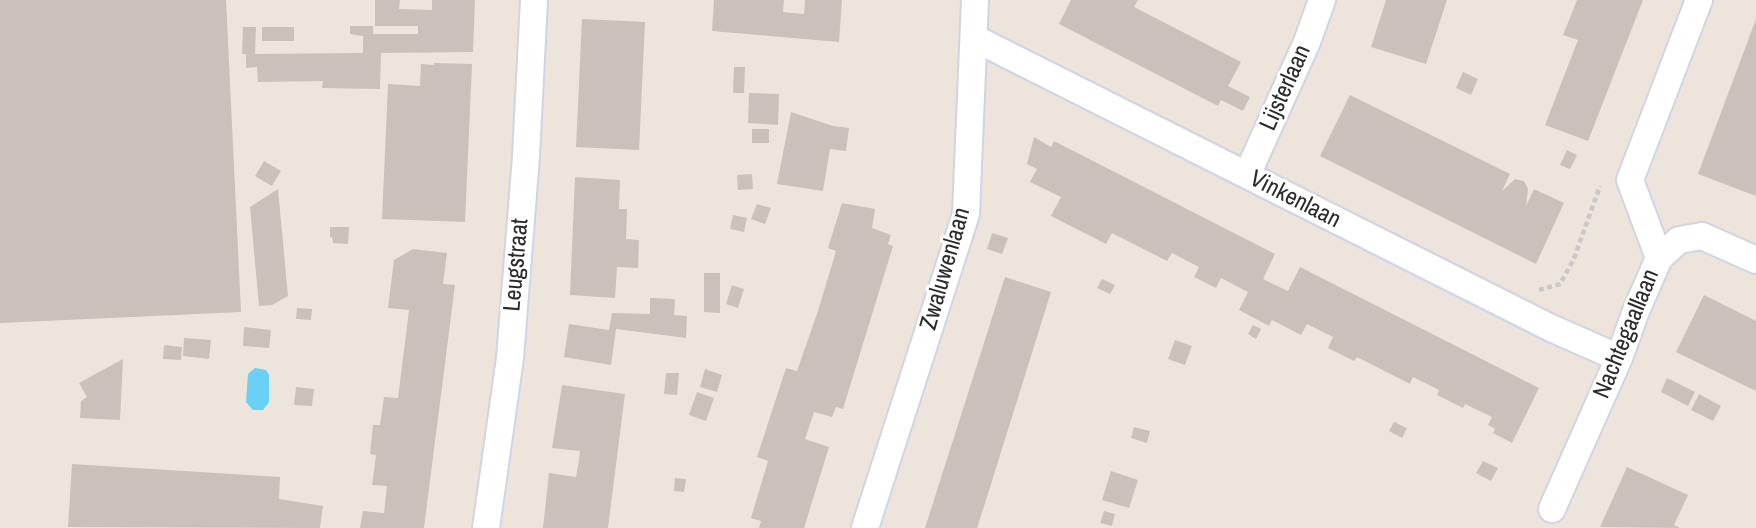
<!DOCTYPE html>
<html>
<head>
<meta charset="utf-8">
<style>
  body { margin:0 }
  canvas { display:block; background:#ede5db }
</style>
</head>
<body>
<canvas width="1756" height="528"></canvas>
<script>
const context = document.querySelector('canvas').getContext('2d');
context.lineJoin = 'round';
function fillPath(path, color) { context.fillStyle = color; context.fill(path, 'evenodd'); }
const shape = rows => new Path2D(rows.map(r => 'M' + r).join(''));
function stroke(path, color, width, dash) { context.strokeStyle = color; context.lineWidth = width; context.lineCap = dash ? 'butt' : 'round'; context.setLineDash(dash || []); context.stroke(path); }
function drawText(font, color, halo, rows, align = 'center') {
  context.font = font + ' "Archivo Narrow",sans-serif'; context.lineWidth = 6; context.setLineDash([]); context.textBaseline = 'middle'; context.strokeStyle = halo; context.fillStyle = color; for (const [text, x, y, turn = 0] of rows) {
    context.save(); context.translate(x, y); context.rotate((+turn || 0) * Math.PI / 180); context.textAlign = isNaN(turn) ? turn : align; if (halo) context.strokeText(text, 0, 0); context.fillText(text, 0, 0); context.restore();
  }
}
const water = shape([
  [255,368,266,370,269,375,269,402,263,410,253,410,246,402,248,374]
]);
const building = shape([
  [0,0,226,0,241,312,0,323],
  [375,0,400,0,399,9,432,10,432,0,475,0,473,52,381,53,380,89,322,88,323,81,258,82,257,67,246,68,246,54,242,54,243,27,256,27,255,54,363,53,363,36,350,34,350,26,373,26,373,34,418,34,418,26,375,26],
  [714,0,784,0,783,12,804,14,805,0,842,0,839,42,712,31],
  [1071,0,1138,0,1134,7,1241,62,1228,86,1250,97,1243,111,1221,100,1218,106,1059,24],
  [1386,0,1447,0,1426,64,1371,47],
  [1577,0,1643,0,1588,141,1545,125,1578,40,1563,35],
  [582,19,645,22,639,150,576,147],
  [1756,19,1756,196,1698,174],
  [262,27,294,27,294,41,262,41],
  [434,63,472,64,465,222,382,219,388,84,420,86,421,64,434,65],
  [734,67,745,67,744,93,733,93],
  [1463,72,1478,79,1471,95,1456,88],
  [749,93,779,94,778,125,748,123],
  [1350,95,1510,174,1502,191,1515,179,1524,181,1528,189,1526,206,1534,189,1564,203,1536,264,1320,156],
  [791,112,833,126,849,128,846,151,830,149,823,191,777,184],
  [752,129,769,129,769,143,752,143],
  [1034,137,1051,147,1054,141,1275,254,1263,279,1271,283,1288,291,1300,267,1539,388,1512,443,1493,433,1495,429,1488,425,1492,417,1465,404,1463,408,1437,395,1439,390,1413,377,1410,384,1357,357,1354,361,1328,348,1333,337,1307,324,1301,335,1272,320,1269,326,1239,310,1248,292,1221,278,1216,288,1194,277,1199,267,1172,253,1167,261,1112,233,1106,244,1051,216,1061,197,1030,182,1037,169,1027,164],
  [1567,150,1577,155,1570,169,1560,165],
  [264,161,281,171,272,186,255,176],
  [752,174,753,189,738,190,737,175],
  [575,177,620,180,619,209,627,209,626,239,639,240,638,268,617,267,615,298,570,295],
  [278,189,288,296,272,305,259,306,250,207],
  [842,203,875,209,872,228,891,235,888,244,893,246,843,409,836,407,832,417,814,412,805,439,829,447,804,528,759,528,761,521,751,518,768,461,757,457,786,368,797,371,818,311,836,251,828,248],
  [757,204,771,208,765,224,751,219],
  [733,215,747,218,744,232,730,229],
  [330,227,349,227,348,244,333,243,332,237,330,237],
  [992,233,1008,238,1002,254,987,249],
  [413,249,447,253,443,284,455,285,424,528,360,528,363,511,384,513,387,486,372,485,376,455,370,454,373,425,380,425,384,397,398,398,409,310,388,308,394,260],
  [704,273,720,273,720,313,704,312],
  [1005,277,1051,292,987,497,977,528,925,528],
  [1102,279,1115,285,1110,294,1097,288],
  [732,285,744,289,738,308,726,304],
  [1704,295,1756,321,1756,391,1676,352],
  [650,298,675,299,674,315,687,316,686,338,616,329,611,365,564,357,569,324,609,330,612,313,650,314],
  [297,308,312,309,311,320,296,319],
  [1253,325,1261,329,1256,339,1248,334],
  [244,327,271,330,269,348,243,346],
  [184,338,211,340,209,359,183,356],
  [1175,340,1192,346,1185,365,1168,359],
  [164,345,182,347,181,360,163,359],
  [123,359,120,420,80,418,81,401,87,397,79,383],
  [705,369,722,375,717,392,700,387],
  [666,373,679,373,677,395,664,394],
  [1667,378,1695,392,1688,406,1661,392],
  [562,385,625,394,608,528,543,528,549,473,576,477,579,460,580,451,552,448],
  [296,387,314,389,312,406,294,405],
  [697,392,714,398,706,421,689,415],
  [1699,394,1721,406,1713,421,1691,410],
  [1394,422,1407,428,1402,438,1389,431],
  [1134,427,1150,431,1147,443,1131,438],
  [1483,461,1498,468,1491,481,1476,473],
  [72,464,280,477,279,499,323,506,320,528,68,527],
  [1627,467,1688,495,1674,525,1680,528,1600,527],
  [1111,471,1138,480,1129,508,1102,500],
  [675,478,686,479,684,492,674,491],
  [1104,511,1115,514,1112,526,1100,523]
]);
const path = shape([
  [1539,290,1560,284,1573,261,1600,186]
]);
const street = shape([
  [974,38,1551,328,1619,358],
  [1247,175,1307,42,1322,0],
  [1659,258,1679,240,1702,236,1756,260],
  [1552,509,1619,358,1636,311,1659,258,1630,180,1699,0],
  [486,528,510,358,526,156,534,0],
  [865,528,966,214,975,0]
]);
const streetNames = [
  ["Lijsterlaan",1286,88,-66],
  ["Vinkenlaan",1295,200,27],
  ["Leugstraat",517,265,-85],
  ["Zwaluwenlaan",946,269,-74],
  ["Nachtegaallaan",1627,334,-68]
];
fillPath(water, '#68d1f4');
fillPath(building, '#c8c2bb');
stroke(street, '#d0d4e4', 30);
stroke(path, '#c8c8c8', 4.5, [5, 3.5]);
stroke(street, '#fff', 26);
drawText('24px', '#2a2a2a', '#fff', streetNames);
</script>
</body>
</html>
